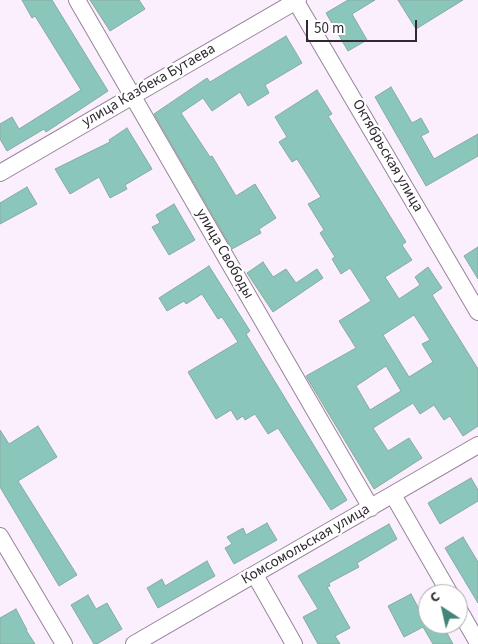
<!DOCTYPE html>
<html>
<head>
<meta charset="utf-8">
<style>
  body { margin:0 }
  #map { position:relative; width:478px; height:644px; overflow:hidden; background:#fbeefd; font-family:"Source Sans 3",sans-serif }
  canvas { display:block }
  .north { position:absolute; left:418px; top:584px; width:50px; height:50px; box-sizing:border-box; background:#fff; border:1px solid #ada9ad; border-radius:50%; rotate:325deg; font-size:14px; font-weight:700; line-height:20px; text-align:center; color:#312932 }
  .north::after { content:''; display:block; margin:auto; width:18px; height:22px; background:#418579; clip-path:polygon(50% 0,100% 100%,50% 72%,0 100%) }
  .scale { position:absolute; left:306px; top:20px; width:111px; height:22px; box-sizing:border-box; border:2px solid #312932; border-top:0; padding-left:6px; font-size:15px; line-height:18px; white-space:nowrap; color:#312932; -webkit-text-stroke:4px #fff; paint-order:stroke }
</style>
</head>
<body>
<div id="map">
<canvas width="478" height="644"></canvas>
<div class="north">С</div>
<div class="scale">50 m</div>
</div>
<script>
const context = document.querySelector('canvas').getContext('2d');
context.lineJoin = 'round';
function fillPath(path, color) { context.fillStyle = color; context.fill(path, 'evenodd'); }
const shape = rows => new Path2D(rows.map(r => 'M' + r).join(''));
function stroke(path, color, width, dash) { context.strokeStyle = color; context.lineWidth = width; context.lineCap = dash ? 'butt' : 'round'; context.setLineDash(dash || []); context.stroke(path); }
function drawText(font, color, halo, rows, align = 'center') {
  context.font = font + ' "Source Sans 3",sans-serif'; context.lineWidth = 4.5; context.setLineDash([]); context.textBaseline = 'middle'; context.strokeStyle = halo; context.fillStyle = color; for (const [text, x, y, turn = 0] of rows) {
    context.save(); context.translate(x, y); context.rotate((+turn || 0) * Math.PI / 180); context.textAlign = isNaN(turn) ? turn : align; if (halo) context.strokeText(text, 0, 0); context.fillText(text, 0, 0); context.restore();
  }
}
const building = shape([
  [22,0,52,0,108,91,46,132,44,129,7,151,0,139,0,124,12,117,19,129,81,90,35,16,32,18,22,0],
  [90,0,139,0,145,9,110,31,90,0],
  [348,0,375,0,352,14,367,40,348,51,326,13,348,0],
  [398,0,463,0,416,29,398,0],
  [286,36,302,63,265,85,269,93,248,106,240,92,212,111,203,98,181,113,210,157,212,156,236,196,255,184,276,218,259,229,261,233,232,249,154,114,207,78,210,82,286,36],
  [391,87,412,123,421,118,429,132,421,136,434,159,478,134,478,156,426,186,375,97,391,87],
  [317,90,332,114,328,116,406,242,402,245,412,260,385,277,399,299,420,285,415,277,428,267,442,288,432,295,478,369,478,426,463,436,450,416,444,420,434,405,420,414,413,403,373,428,388,451,409,438,422,458,374,489,306,376,356,348,339,321,371,301,350,268,341,274,332,259,335,257,320,233,324,230,308,204,321,197,297,159,292,162,279,142,287,137,275,117,317,90],
  [414,315,430,340,422,344,433,362,409,377,383,335,414,315],
  [386,366,401,391,370,410,356,386,386,366],
  [127,128,152,169,125,185,127,189,110,198,99,177,70,194,55,169,110,142,109,140,127,128],
  [27,187,37,204,0,224,0,203,27,187],
  [174,204,195,240,169,255,152,227,160,223,156,215,174,204],
  [478,247,478,279,464,256,478,247],
  [263,262,273,277,286,269,296,283,317,269,323,278,273,312,247,273,263,262],
  [209,266,250,331,246,334,347,500,331,510,278,428,268,434,255,414,245,420,243,416,237,420,231,410,216,419,188,372,238,342,222,317,218,319,202,294,186,304,184,301,167,311,159,298,209,266],
  [38,426,57,457,18,481,77,575,59,586,0,487,0,430,9,444,38,426],
  [471,478,478,490,478,501,440,524,428,503,471,478],
  [267,523,277,540,234,564,225,548,232,544,227,537,243,528,246,535,267,523],
  [389,524,397,539,357,563,359,567,329,583,330,586,327,587,350,628,335,636,340,644,318,644,303,617,318,609,298,576,389,524],
  [463,537,478,562,478,603,445,548,463,537],
  [207,561,215,576,158,608,147,588,162,579,165,586,207,561],
  [411,594,427,624,442,624,453,644,433,644,423,627,404,637,388,606,411,594],
  [88,595,96,609,107,603,122,629,97,644,94,644,71,605,88,595],
  [16,609,27,630,26,630,35,644,0,644,0,618,16,609]
]);
const street = shape([
  [77,0,371,508],
  [295,0,478,312],
  [0,173,298,0],
  [393,495,450,594],
  [0,536,64,644],
  [255,575,294,644],
  [458,608,478,643],
  [134,644,478,445]
]);
const streetNames = [
  ["улица Казбека Бутаева",149,86,-30],
  ["Октябрьская улица",387,156,60],
  ["улица Свободы",224,254,60],
  ["Комсомольская улица",306,545,-30]
];
fillPath(building, '#8ac6ba');
stroke(building, '#88aba3', 1);
stroke(street, '#97849b', 18);
stroke(street, '#fff', 16);
drawText('15px', '#312932', '#fff', streetNames);
</script>
</body>
</html>
